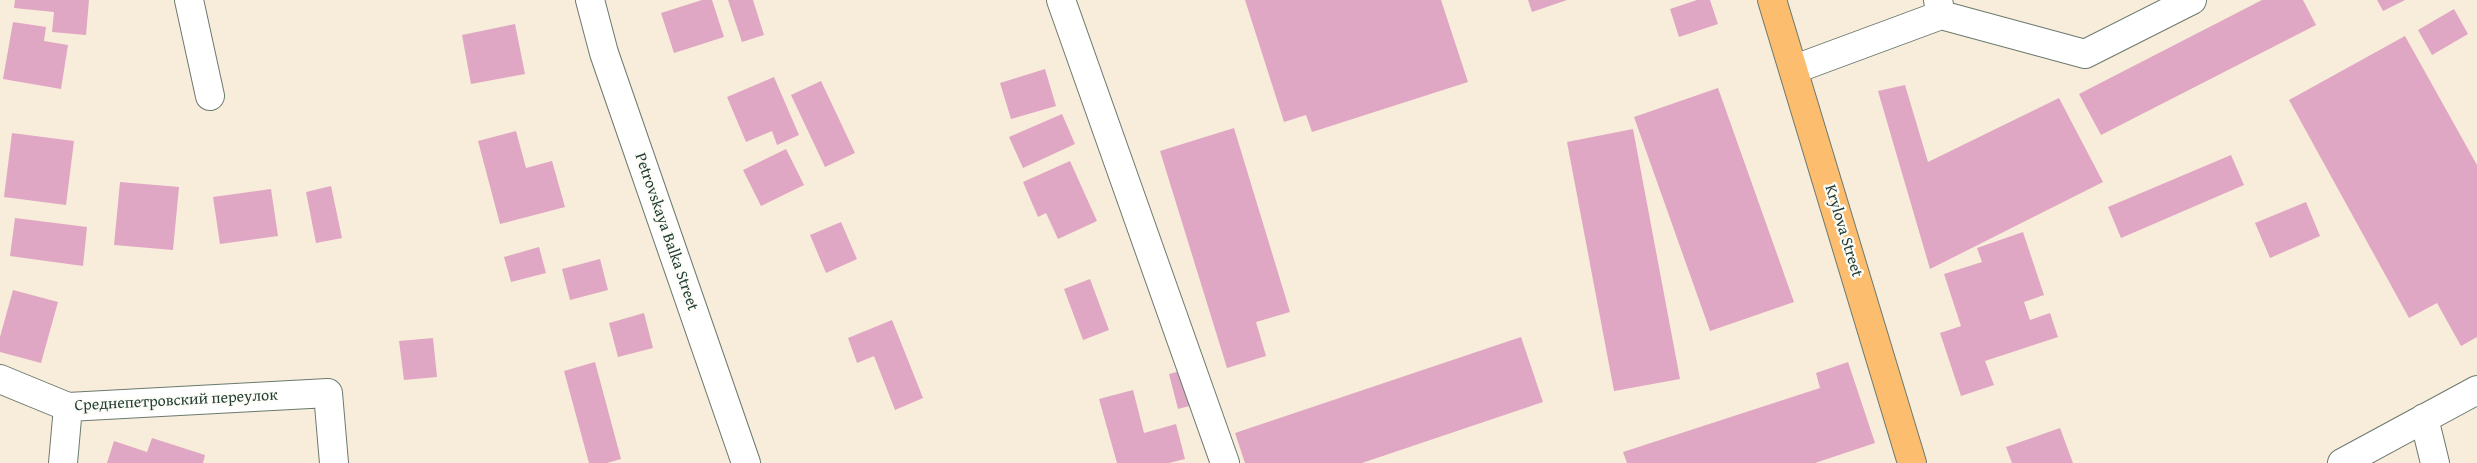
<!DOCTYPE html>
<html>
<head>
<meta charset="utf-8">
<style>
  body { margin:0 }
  canvas { display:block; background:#f8ecda }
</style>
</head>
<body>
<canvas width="2477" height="463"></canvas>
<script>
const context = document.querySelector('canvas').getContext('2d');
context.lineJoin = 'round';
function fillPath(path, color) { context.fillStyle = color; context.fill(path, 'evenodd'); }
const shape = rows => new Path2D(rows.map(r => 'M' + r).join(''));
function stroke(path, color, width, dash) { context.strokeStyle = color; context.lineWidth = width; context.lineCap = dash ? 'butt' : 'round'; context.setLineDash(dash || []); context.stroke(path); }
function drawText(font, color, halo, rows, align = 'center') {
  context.font = font + ' "Gentium Book Plus",serif'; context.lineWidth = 4.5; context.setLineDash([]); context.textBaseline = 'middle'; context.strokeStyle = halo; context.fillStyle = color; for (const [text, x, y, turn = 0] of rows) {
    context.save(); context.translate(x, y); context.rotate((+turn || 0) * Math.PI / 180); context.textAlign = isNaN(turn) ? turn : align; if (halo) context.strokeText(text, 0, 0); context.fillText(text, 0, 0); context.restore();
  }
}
const building = shape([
  [15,0,89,0,86,35,52,32,54,12,14,8],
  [702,0,712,0,724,37,674,53,661,13],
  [728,0,753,0,764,35,742,42],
  [1245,0,1441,0,1468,82,1312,132,1306,115,1284,122],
  [1528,0,1567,0,1532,12],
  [1697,0,1710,0,1718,24,1679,37,1670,9],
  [2262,0,2303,0,2316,25,2101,135,2079,94],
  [2377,0,2405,0,2383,11],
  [2454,9,2468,34,2432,55,2418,30],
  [13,22,46,27,44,41,68,45,61,89,3,79],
  [515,24,525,74,471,84,462,35],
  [2405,36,2477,165,2477,337,2461,346,2437,303,2409,318,2289,100],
  [1045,69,1056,106,1011,119,1000,83],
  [774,77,799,135,777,145,772,131,746,142,727,97],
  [821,81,855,153,825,167,791,95],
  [1905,85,1928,162,2059,98,2103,182,1930,269,1878,91],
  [1718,88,1794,302,1710,331,1634,117],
  [1062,114,1075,144,1023,168,1009,137],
  [1234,128,1290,312,1256,322,1266,356,1227,368,1160,151],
  [1633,129,1680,379,1614,391,1567,142],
  [516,131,526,168,552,161,565,207,500,224,478,141],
  [12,133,74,141,66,205,4,197],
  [786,149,804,185,761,206,743,170],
  [2231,155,2244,185,2121,238,2108,207],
  [1070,161,1097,221,1058,239,1046,213,1038,217,1023,182],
  [120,182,179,187,173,250,114,245],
  [331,186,342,238,316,243,306,192],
  [271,189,278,236,220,244,213,197],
  [2306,202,2320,236,2270,258,2255,223],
  [15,218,87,227,83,266,10,256],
  [841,222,857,259,826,273,810,235],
  [2023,232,2044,295,2024,302,2030,320,2050,313,2058,337,1985,361,1994,385,1961,396,1940,333,1961,326,1944,274,1982,262,1977,248],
  [539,247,546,273,511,282,504,257],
  [600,259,608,290,570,300,562,269],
  [1090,279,1109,330,1083,340,1064,289],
  [13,290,58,302,41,363,0,352,0,337],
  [644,313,653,348,618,357,609,323],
  [892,320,923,398,895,410,874,356,857,363,848,338],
  [1521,337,1543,402,1362,463,1245,463,1235,433],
  [433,338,437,377,404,380,399,341],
  [595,362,621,459,607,463,589,463,564,371],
  [1848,362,1875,443,1815,463,1627,463,1623,452,1820,388,1816,373],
  [1188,369,1197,404,1178,409,1169,374],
  [1133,390,1144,433,1176,424,1185,459,1169,463,1117,463,1099,399],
  [2060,428,2073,463,2012,463,2006,447],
  [152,438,205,455,203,463,107,463,114,441,147,452]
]);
const minor = shape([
  [189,0,210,96],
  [590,0,604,53,746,463],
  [1061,0,1225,463],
  [1941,15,2085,54,2192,0],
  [1795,69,1941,15,1938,0],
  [0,379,68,407,328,393,334,463],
  [2424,418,2435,463],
  [63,463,68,407],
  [2342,463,2477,390]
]);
const major = shape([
  [1772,0,1912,463]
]);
const streetNames = [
  ["Krylova Street",1843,231,73],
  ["Petrovskaya Balka Street",666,232,71],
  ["Среднепетровский переулок",176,401,-3]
];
fillPath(building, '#e0a7c4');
stroke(minor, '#6b7a6e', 30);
stroke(major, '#6b7a6e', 30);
stroke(minor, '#fff', 28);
stroke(major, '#fcbd6f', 28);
drawText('16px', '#1f3d34', '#fdfcf7', streetNames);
</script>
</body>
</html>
